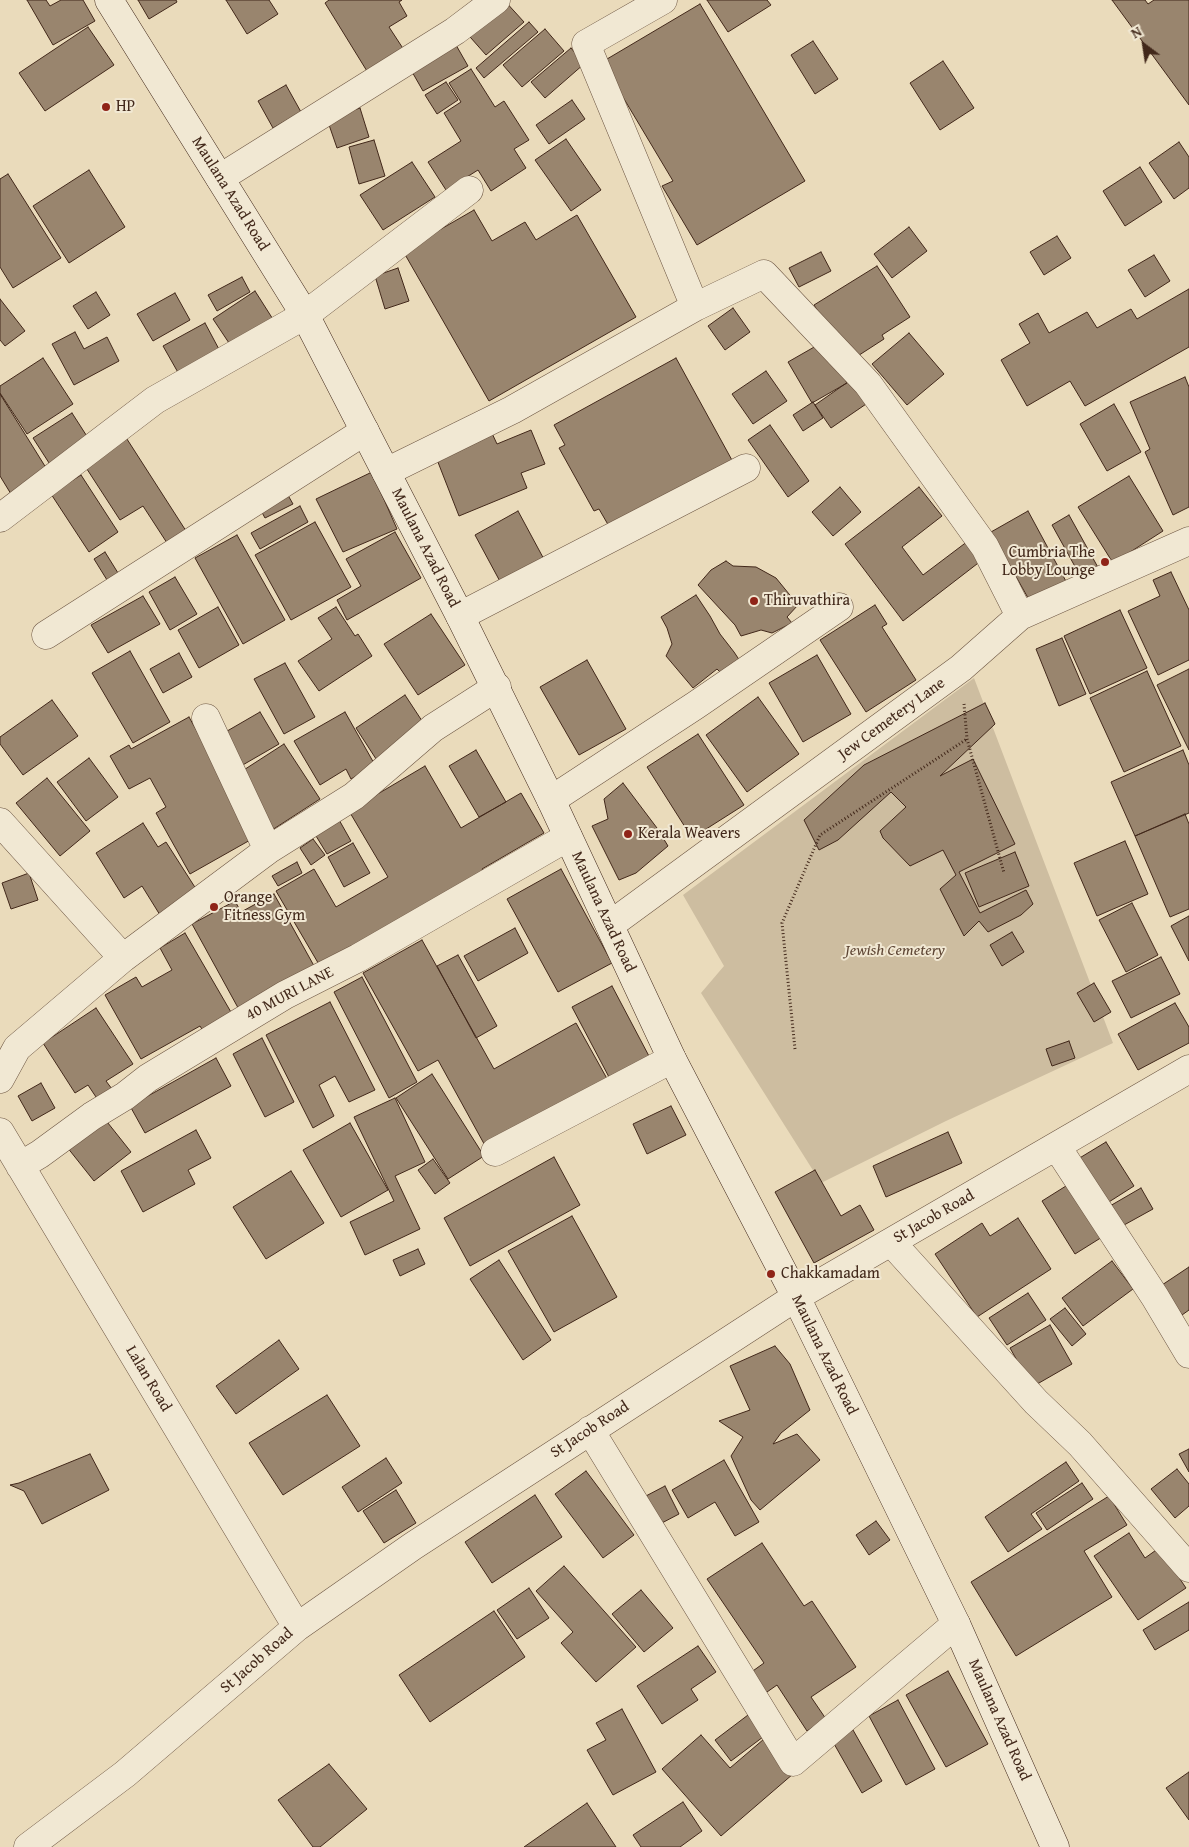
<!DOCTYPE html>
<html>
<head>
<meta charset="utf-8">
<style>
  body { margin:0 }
  #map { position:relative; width:1189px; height:1847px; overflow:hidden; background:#eadbbb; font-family:"Gentium Book Plus",serif }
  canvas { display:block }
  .north { position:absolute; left:1119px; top:20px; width:50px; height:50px; -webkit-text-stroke:4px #f1e8d3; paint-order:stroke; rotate:329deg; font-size:14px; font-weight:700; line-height:20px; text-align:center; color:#42281a }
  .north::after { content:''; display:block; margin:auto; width:18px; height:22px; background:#42281a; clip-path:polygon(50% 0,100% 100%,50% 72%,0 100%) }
</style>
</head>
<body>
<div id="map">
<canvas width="1189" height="1847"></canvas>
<div class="north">N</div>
</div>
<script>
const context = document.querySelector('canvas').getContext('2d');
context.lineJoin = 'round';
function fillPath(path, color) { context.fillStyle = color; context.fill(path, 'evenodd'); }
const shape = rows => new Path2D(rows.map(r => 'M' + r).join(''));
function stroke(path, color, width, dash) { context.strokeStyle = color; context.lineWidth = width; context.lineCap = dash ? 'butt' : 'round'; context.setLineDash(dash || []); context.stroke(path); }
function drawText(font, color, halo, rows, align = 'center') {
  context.font = font + ' "Gentium Book Plus",serif'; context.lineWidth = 4; context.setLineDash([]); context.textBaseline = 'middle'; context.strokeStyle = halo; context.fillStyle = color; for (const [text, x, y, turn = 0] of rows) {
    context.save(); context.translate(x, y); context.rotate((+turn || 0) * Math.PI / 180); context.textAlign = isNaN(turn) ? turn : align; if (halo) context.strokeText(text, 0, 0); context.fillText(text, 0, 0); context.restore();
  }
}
const green = shape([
  [974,678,1113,1043,946,1121,821,1183,701,993,724,966,683,895]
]);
const building = shape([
  [27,0,46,0,50,6,61,0,83,0,95,21,53,45,27,0],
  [138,0,176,0,177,2,149,19,138,0],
  [226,0,269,0,278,14,247,34,226,0],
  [329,0,402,0,399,2,407,16,389,27,406,53,370,76,325,3,329,0],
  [504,0,524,22,486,55,463,29,504,0],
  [707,0,767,0,771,5,728,32,707,0],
  [1112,0,1145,0,1148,4,1154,0,1189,0,1189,105,1112,0],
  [700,4,805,181,697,245,662,186,673,181,602,62,700,4],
  [529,22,538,32,484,78,476,68,529,22],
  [88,27,114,65,45,111,19,73,88,27],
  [545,29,564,51,522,87,503,65,545,29],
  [813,41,838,79,815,94,791,55,813,41],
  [456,45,468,66,423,91,411,70,456,45],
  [571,48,584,64,545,98,531,82,571,48],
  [943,61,974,108,940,130,910,83,943,61],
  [471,69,495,107,504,101,529,140,514,149,526,168,491,191,478,170,446,190,428,162,461,141,444,113,461,102,449,83,471,69],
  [446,82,458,100,437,114,425,95,446,82],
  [286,85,301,112,273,128,258,101,286,85],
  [572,100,585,119,549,144,536,125,572,100],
  [360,108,369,137,337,148,327,119,360,108],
  [566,139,601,190,571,211,535,160,566,139],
  [374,140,385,176,359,184,349,147,374,140],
  [1179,142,1189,157,1189,188,1174,199,1149,163,1179,142],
  [412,162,435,197,383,230,360,195,412,162],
  [1140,167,1162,202,1125,226,1103,191,1140,167],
  [89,170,125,227,69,263,33,206,89,170],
  [8,174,61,258,13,288,0,267,0,179,8,174],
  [474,210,492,241,525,222,536,240,577,215,636,317,489,401,403,251,474,210],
  [909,227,927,251,892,278,874,254,909,227],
  [1057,236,1071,258,1044,275,1030,252,1057,236],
  [821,252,831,271,799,287,789,268,821,252],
  [1154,255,1170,281,1145,297,1128,270,1154,255],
  [877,266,910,317,882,335,884,339,850,361,814,305,877,266],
  [398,268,409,301,385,309,375,276,398,268],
  [242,277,250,292,217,311,208,295,242,277],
  [1189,289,1189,347,1085,406,1070,381,1027,406,1001,360,1030,343,1019,324,1038,313,1049,333,1087,312,1097,328,1131,309,1137,319,1189,289],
  [255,291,276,324,235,352,213,319,255,291],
  [96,292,110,315,88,329,73,306,96,292],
  [175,293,190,320,153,341,137,314,175,293],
  [0,299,25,331,5,346,0,340,0,299],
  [733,308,750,332,725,350,708,326,733,308],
  [205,323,221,353,180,376,163,346,205,323],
  [75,332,84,349,107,337,119,361,74,385,52,344,75,332],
  [909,333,944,374,907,405,872,364,909,333],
  [823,342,847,383,812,403,788,362,823,342],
  [43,358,73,404,27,434,0,393,0,386,43,358],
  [676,358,733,462,610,528,599,509,594,511,559,448,565,445,554,425,676,358],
  [766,371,787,401,753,424,732,394,766,371],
  [855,377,872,400,831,428,815,405,855,377],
  [1185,377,1189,387,1189,507,1173,515,1145,452,1150,449,1130,402,1185,377],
  [0,394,48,471,11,494,0,476,0,394],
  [813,402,823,418,803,431,793,415,813,402],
  [1114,404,1141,452,1107,471,1080,424,1114,404],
  [72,413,90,441,51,466,33,438,72,413],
  [770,425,809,481,788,497,748,440,770,425],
  [490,429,497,444,531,430,545,464,521,473,527,488,459,516,434,452,490,429],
  [125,436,188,534,169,546,143,506,120,520,83,463,125,436],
  [372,472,397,529,343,552,316,499,372,472],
  [81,475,118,532,89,552,51,494,81,475],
  [1129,476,1163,531,1113,563,1078,507,1129,476],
  [840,487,861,512,833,536,812,512,840,487],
  [919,487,942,516,902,547,923,575,972,538,986,557,903,621,845,544,919,487],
  [285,490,293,504,265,518,258,505,285,490],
  [300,506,308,522,260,549,251,533,300,506],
  [518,511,546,563,503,587,475,535,518,511],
  [1028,511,1068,585,1032,605,991,532,1028,511],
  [1069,515,1100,571,1083,581,1052,525,1069,515],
  [315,522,351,587,291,620,255,555,315,522],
  [395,532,421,578,347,620,337,600,361,586,346,559,395,532],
  [237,535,285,620,243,644,195,558,237,535],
  [105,552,123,581,112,588,94,559,105,552],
  [726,561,733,566,756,567,776,578,798,605,787,617,792,623,772,633,761,630,741,636,735,625,698,585,711,570,726,561],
  [1171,572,1189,610,1189,660,1158,675,1128,611,1160,596,1153,580,1171,572],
  [175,577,197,614,170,630,149,592,175,577],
  [696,595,710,616,720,634,734,652,742,664,723,675,717,669,693,688,666,656,672,644,667,628,661,617,696,595],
  [143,596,160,624,108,653,91,625,143,596],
  [875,605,887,624,882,627,916,680,866,712,820,640,875,605],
  [218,607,239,645,199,668,178,630,218,607],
  [336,607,355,636,358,634,372,656,319,691,298,661,332,639,318,618,336,607],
  [1120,610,1147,668,1090,694,1064,636,1120,610],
  [431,614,465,665,418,695,384,644,431,614],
  [1062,638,1086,694,1059,706,1036,649,1062,638],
  [130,651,170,722,133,743,92,673,130,651],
  [179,653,192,677,163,693,150,669,179,653],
  [817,655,851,714,803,742,769,683,817,655],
  [587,660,626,729,579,755,540,687,587,660],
  [285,663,315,717,284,734,254,679,285,663],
  [1189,669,1189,750,1157,685,1189,669],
  [1147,671,1181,746,1124,772,1090,698,1147,671],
  [405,695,428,730,378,762,356,728,405,695],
  [758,697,799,754,747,792,706,735,758,697],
  [52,700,78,736,23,775,0,744,0,737,52,700],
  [985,703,995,724,940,776,973,759,1015,844,959,872,980,913,1026,890,1033,904,1021,915,988,932,979,921,964,936,940,889,956,875,943,850,910,866,883,838,880,831,906,807,891,792,838,840,819,850,804,820,864,765,985,703],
  [260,712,279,744,241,766,222,734,260,712],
  [345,712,375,765,351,779,346,769,320,785,294,741,345,712],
  [189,717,231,792,252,839,190,874,156,813,166,807,150,778,129,789,110,756,129,745,131,749,189,717],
  [698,734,744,805,692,838,647,767,698,734],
  [284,744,320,799,272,830,236,775,284,744],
  [476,750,506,802,479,817,449,766,476,750],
  [1183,750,1189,765,1189,813,1135,836,1111,782,1183,750],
  [89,758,118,797,86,821,57,782,89,758],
  [425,766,461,828,521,793,544,833,482,869,487,877,324,973,276,891,314,869,336,907,388,877,349,811,425,766],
  [47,778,90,831,60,856,16,803,47,778],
  [623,783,657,828,668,846,636,873,619,880,592,826,608,819,604,799,623,783],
  [1185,814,1189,824,1189,909,1170,917,1135,836,1185,814],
  [338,818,351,841,327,854,313,831,338,818],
  [143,823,158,847,166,842,198,892,160,915,142,886,124,898,96,853,143,823],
  [313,839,325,855,311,865,300,848,313,839],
  [1125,841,1148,894,1097,916,1074,863,1125,841],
  [353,843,370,873,344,887,328,857,353,843],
  [1015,852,1029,886,979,907,965,873,1015,852],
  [297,862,302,873,278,886,272,876,297,862],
  [561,869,612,963,558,992,507,899,561,869],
  [29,873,38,900,11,909,2,883,29,873],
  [274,894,318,973,242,1015,192,924,235,901,241,912,274,894],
  [1132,903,1158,955,1126,972,1099,920,1132,903],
  [1189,916,1189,961,1171,926,1189,916],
  [515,928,528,953,478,981,464,956,515,928],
  [1012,932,1024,952,1002,966,990,945,1012,932],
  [185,933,235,1019,206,1036,200,1026,141,1059,105,995,136,977,142,987,172,970,160,948,185,933],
  [422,940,494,1069,576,1023,610,1084,488,1151,438,1060,418,1071,363,973,422,940],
  [458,955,497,1026,476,1038,437,966,458,955],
  [1161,957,1180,994,1131,1018,1112,981,1161,957],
  [362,977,417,1082,389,1098,334,992,362,977],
  [1094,983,1111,1012,1094,1022,1077,993,1094,983],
  [612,986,650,1058,610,1079,572,1007,612,986],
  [330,1002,375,1090,349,1102,335,1076,319,1085,334,1116,313,1128,266,1035,330,1002],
  [1175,1003,1189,1027,1189,1043,1138,1070,1118,1034,1175,1003],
  [96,1008,133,1064,106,1081,115,1093,100,1103,88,1085,75,1093,43,1043,96,1008],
  [262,1038,294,1102,265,1117,233,1054,262,1038],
  [1069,1041,1075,1058,1052,1066,1046,1049,1069,1041],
  [216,1058,231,1086,145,1133,130,1106,216,1058],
  [432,1074,484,1156,448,1179,396,1098,432,1074],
  [41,1083,55,1108,32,1121,18,1096,41,1083],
  [395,1098,425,1162,395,1176,420,1229,365,1255,350,1222,394,1201,354,1117,395,1098],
  [671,1106,686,1135,647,1154,633,1124,671,1106],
  [100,1113,131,1152,94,1181,63,1142,100,1113],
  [350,1123,388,1190,341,1217,303,1150,350,1123],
  [196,1130,211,1158,188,1170,195,1184,143,1212,121,1171,196,1130],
  [948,1132,962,1163,886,1197,873,1166,948,1132],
  [1106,1142,1134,1186,1101,1207,1073,1162,1106,1142],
  [554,1157,580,1205,470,1266,444,1218,554,1157],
  [433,1159,450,1183,435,1194,418,1170,433,1159],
  [815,1170,841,1216,860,1205,874,1230,814,1263,775,1192,815,1170],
  [291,1171,324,1223,266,1259,233,1207,291,1171],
  [1074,1181,1107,1234,1075,1254,1042,1201,1074,1181],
  [1141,1188,1153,1209,1115,1230,1103,1210,1141,1188],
  [572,1216,617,1297,554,1332,508,1251,572,1216],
  [1018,1218,1051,1269,977,1317,935,1254,982,1223,990,1236,1018,1218],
  [418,1249,425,1264,400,1276,393,1260,418,1249],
  [499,1260,551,1340,523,1360,470,1279,499,1260],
  [1112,1261,1133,1289,1083,1326,1062,1298,1112,1261],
  [1189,1267,1189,1310,1182,1315,1162,1285,1189,1267],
  [1028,1293,1046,1320,1007,1345,989,1318,1028,1293],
  [1065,1308,1086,1334,1072,1346,1050,1319,1065,1308],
  [1050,1325,1072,1364,1032,1387,1010,1348,1050,1325],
  [279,1340,299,1369,236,1414,216,1386,279,1340],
  [775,1346,790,1364,810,1410,781,1433,773,1444,797,1434,820,1460,760,1510,751,1500,731,1456,743,1437,719,1421,750,1410,730,1366,775,1346],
  [327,1395,360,1446,283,1495,249,1443,327,1395],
  [1189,1449,1189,1472,1179,1454,1189,1449],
  [90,1454,109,1490,42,1524,24,1491,10,1485,19,1483,90,1454],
  [386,1458,402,1483,358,1512,342,1487,386,1458],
  [724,1460,759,1522,735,1536,715,1502,688,1518,672,1490,724,1460],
  [1066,1462,1079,1481,1031,1514,1042,1529,1008,1552,985,1517,1066,1462],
  [1177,1469,1189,1484,1189,1506,1175,1518,1151,1489,1177,1469],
  [586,1471,634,1535,603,1558,555,1494,586,1471],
  [1082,1483,1093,1499,1047,1530,1036,1513,1082,1483],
  [665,1486,679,1514,658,1525,644,1497,665,1486],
  [396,1490,416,1523,384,1543,363,1511,396,1490],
  [535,1495,562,1537,492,1583,465,1542,535,1495],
  [1109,1496,1127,1525,1084,1551,1112,1597,1016,1656,971,1582,1109,1496],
  [876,1521,890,1540,869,1555,856,1535,876,1521],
  [1129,1533,1145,1558,1159,1548,1186,1588,1138,1620,1094,1556,1129,1533],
  [762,1543,804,1606,812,1601,856,1667,811,1697,826,1719,807,1731,777,1685,757,1699,743,1678,764,1663,707,1579,762,1543],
  [564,1566,636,1647,596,1682,561,1643,573,1632,536,1591,564,1566],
  [529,1588,549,1618,517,1639,497,1610,529,1588],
  [641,1590,673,1628,644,1652,612,1614,641,1590],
  [1189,1602,1189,1630,1155,1650,1143,1630,1189,1602],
  [494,1611,525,1657,430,1722,399,1675,494,1611],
  [698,1646,716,1672,691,1689,698,1700,662,1724,637,1686,698,1646],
  [948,1671,988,1744,946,1767,906,1695,948,1671],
  [898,1700,935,1769,906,1785,869,1716,898,1700],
  [622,1709,656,1772,613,1795,587,1750,606,1740,596,1723,622,1709],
  [752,1712,767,1734,731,1761,715,1740,752,1712],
  [853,1730,882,1781,862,1793,833,1742,853,1730],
  [701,1735,730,1768,764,1739,793,1774,721,1836,662,1769,701,1735],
  [329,1764,367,1809,320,1847,313,1847,278,1800,329,1764],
  [1189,1772,1189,1820,1166,1788,1189,1772],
  [683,1802,702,1831,680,1847,641,1847,633,1835,683,1802],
  [587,1803,616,1847,524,1847,587,1803]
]);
const path = shape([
  [964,704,967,739,1004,873],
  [795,1049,782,923,820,835,967,739]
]);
const street = shape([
  [220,178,455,31,496,0],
  [695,307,764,274,868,384,985,547,1020,616],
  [386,472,512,410,695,307,586,44,663,0],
  [0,518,155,400,305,315,469,190],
  [460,616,746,468],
  [46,635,365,431],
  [206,718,268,850],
  [551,800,696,705,839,607],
  [0,822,123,958],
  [610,925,961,668,1020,616,1189,541],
  [0,1079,17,1048,123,958,268,850,354,796,433,728,497,687],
  [0,1132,297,1627],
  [1057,1147,1155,1297,1189,1354],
  [495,1152,672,1059],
  [20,1166,40,1154,92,1116,125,1096,148,1078,285,995,358,958,568,837],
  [891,1242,1036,1402,1080,1444,1189,1568],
  [590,1430,793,1762,956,1624],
  [28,1847,125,1774,297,1627,413,1546,796,1297,1189,1069]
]);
const secondary = shape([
  [109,0,305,315,460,616,551,800,672,1059,796,1297,956,1624,1055,1847]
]);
const markers = [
  [106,107,5,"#8f2418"],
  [1105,562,5,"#8f2418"],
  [754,601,5,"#8f2418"],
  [628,834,5,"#8f2418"],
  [214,907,5,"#8f2418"],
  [771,1274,5,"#8f2418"]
];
const poiNames = [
  ["HP",116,107],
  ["Cumbria The",1095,553,"right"],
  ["Lobby Lounge",1095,571,"right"],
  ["Thiruvathira",764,601],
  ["Kerala Weavers",638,834],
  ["Orange",224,898],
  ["Fitness Gym",224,916],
  ["Chakkamadam",781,1274]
];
const streetNames = [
  ["Maulana Azad Road",230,194,58],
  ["Maulana Azad Road",425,548,63],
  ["Jew Cemetery Lane",892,719,-36],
  ["Maulana Azad Road",603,912,65],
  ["40 MURI LANE",290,994,-28],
  ["St Jacob Road",934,1217,-30],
  ["Maulana Azad Road",824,1355,64],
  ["Lalan Road",148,1379,59],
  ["St Jacob Road",590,1430,-33],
  ["St Jacob Road",257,1661,-41],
  ["Maulana Azad Road",999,1720,66]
];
const parkNames = [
  ["Jewish Cemetery",895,951]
];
fillPath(green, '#cdbda0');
fillPath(building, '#99856e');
stroke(building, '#42281a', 1);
stroke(street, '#6c5542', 29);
stroke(secondary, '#42281a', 29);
stroke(path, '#42281a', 3, [1, 2.5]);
stroke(street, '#f1e8d3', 28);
stroke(secondary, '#f1e8d3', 28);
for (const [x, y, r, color] of markers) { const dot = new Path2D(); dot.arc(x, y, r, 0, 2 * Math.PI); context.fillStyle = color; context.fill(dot); stroke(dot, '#f1e8d3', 2); }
drawText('16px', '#42281a', '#f1e8d3', poiNames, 'left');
drawText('16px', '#42281a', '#f1e8d3', streetNames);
drawText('italic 16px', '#5e4635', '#f1e8d3', parkNames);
</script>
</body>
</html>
